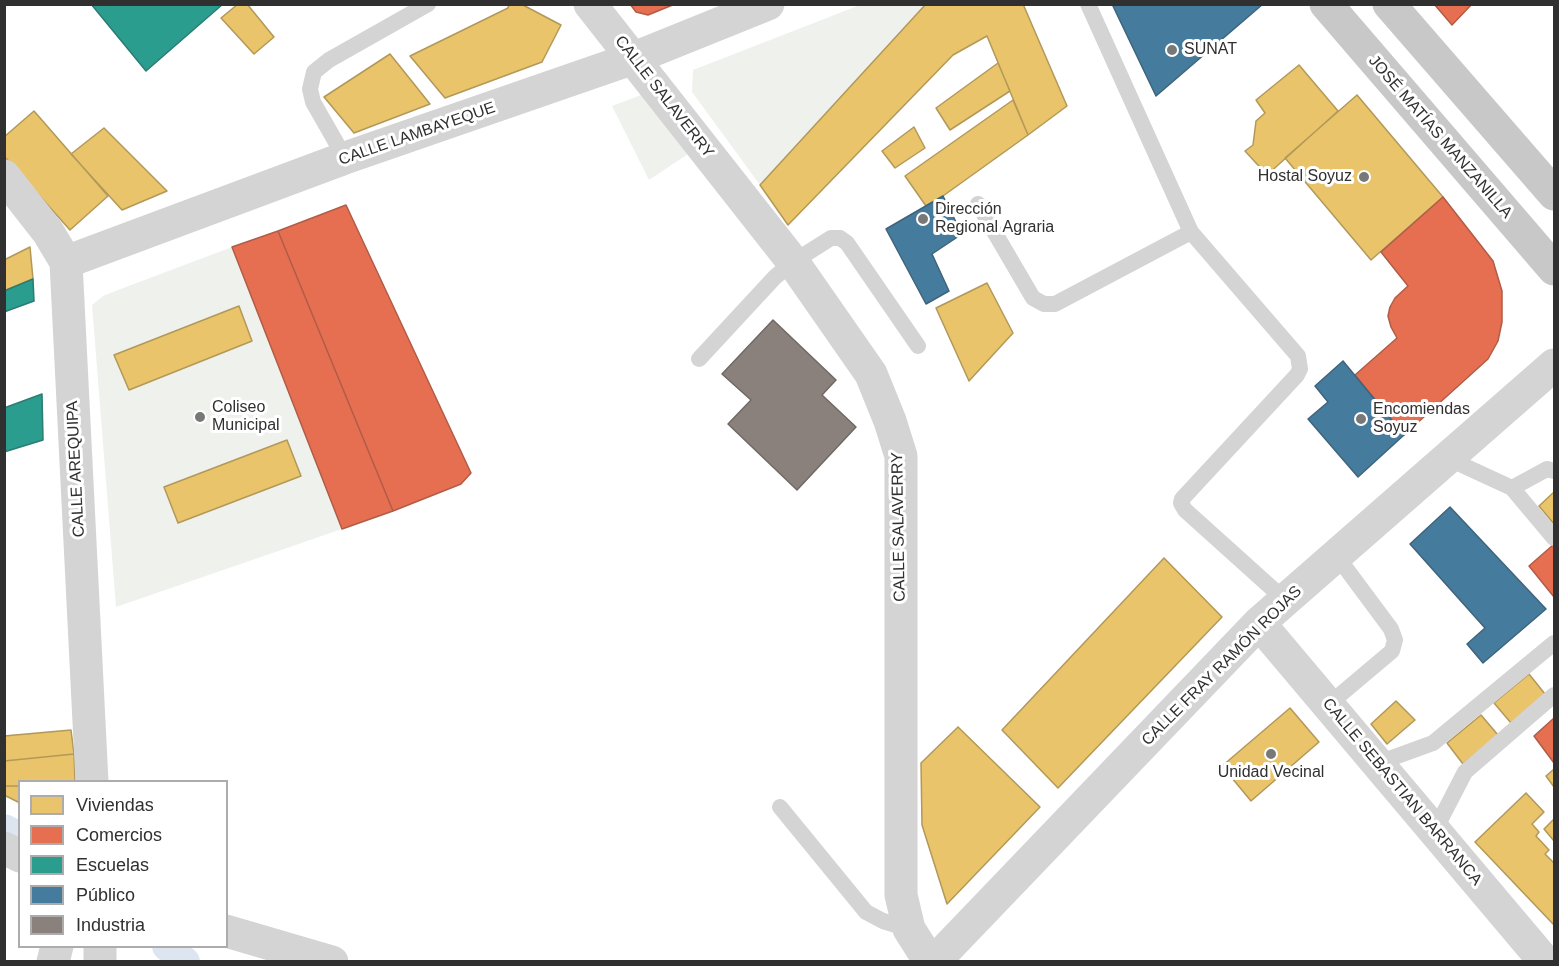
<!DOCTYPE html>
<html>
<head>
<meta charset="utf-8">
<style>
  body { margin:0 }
  #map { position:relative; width:1559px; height:966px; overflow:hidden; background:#fff; font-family:Arial,sans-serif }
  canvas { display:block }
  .frame { position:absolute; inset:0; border:6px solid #303030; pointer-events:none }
  .legend { position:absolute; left:18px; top:780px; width:210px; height:168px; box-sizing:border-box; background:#fff; border:2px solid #acacac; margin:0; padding:8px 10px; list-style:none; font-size:18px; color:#303030 }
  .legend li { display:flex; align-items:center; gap:12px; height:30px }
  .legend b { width:30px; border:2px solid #acacac }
</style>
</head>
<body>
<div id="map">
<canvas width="1559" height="966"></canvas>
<div class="frame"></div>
<ul class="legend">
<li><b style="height:16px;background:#e9c46a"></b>Viviendas</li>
<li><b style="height:16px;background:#e76f51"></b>Comercios</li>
<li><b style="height:16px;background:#2a9d8f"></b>Escuelas</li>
<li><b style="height:16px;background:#457b9d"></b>Público</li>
<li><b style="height:16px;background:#8a817c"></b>Industria</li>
</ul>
</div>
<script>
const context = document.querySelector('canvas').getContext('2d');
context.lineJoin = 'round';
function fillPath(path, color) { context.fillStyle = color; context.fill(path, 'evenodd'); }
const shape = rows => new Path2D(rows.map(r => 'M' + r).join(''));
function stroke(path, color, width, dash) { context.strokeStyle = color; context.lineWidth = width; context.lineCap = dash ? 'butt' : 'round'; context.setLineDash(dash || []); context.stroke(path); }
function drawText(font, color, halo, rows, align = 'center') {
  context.font = font + ' Arial,sans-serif'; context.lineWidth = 6; context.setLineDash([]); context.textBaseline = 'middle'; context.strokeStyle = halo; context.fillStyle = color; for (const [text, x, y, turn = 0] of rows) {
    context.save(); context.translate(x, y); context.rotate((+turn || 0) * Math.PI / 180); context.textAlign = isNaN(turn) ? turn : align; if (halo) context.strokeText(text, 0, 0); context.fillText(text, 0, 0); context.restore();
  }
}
const green = shape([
  [860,5,926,5,760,185,692,92,693,70],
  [646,93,697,148,649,180,612,106],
  [232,247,342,529,116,607,92,305,103,296,118,290]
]);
const homes = shape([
  [238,4,247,4,274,37,254,54,221,18,238,4],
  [509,4,521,4,561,25,542,62,445,98,410,56,508,8,509,4],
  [926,4,1023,4,1067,106,1028,135,987,36,953,55,788,225,760,185,926,4],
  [390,54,430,104,354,133,324,97,390,54],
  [998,63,1010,91,950,130,936,108,998,63],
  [1299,65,1338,111,1267,175,1245,151,1253,145,1256,121,1265,113,1256,100,1299,65],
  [1357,95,1443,197,1371,260,1285,158,1357,95],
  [1013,100,1028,135,943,196,926,206,905,176,1013,100],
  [34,111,108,196,70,230,4,156,4,137,34,111],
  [914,127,925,148,895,168,882,151,914,127],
  [104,128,167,191,122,210,71,154,104,128],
  [30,247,33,279,4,291,4,260,30,247],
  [987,283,1013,333,969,381,936,308,987,283],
  [239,306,252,341,129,390,114,355,239,306],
  [287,440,301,476,178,523,164,487,287,440],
  [1554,492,1554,524,1539,506,1554,492],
  [1164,558,1222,617,1058,788,1002,730,1164,558],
  [1529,674,1545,694,1511,723,1494,703,1529,674],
  [1396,701,1415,720,1387,744,1371,724,1396,701],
  [1290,708,1319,742,1251,801,1222,766,1290,708],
  [1481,715,1498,735,1463,764,1447,743,1481,715],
  [958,727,1040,807,947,904,922,825,921,763,958,727],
  [71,730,74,754,4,761,4,736,71,730],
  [74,754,75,782,20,782,20,786,4,786,4,761,74,754],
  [1554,769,1554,787,1546,776,1554,769],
  [4,786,20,786,20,803,4,795,4,786],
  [1526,793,1544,812,1532,824,1539,832,1536,836,1549,850,1545,854,1554,863,1554,925,1475,842,1526,793],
  [1554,819,1554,841,1544,829,1554,819]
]);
const shops = shape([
  [630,4,675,4,648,15,636,12,630,4],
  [1434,4,1472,4,1452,25,1434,4],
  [1443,197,1493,261,1502,291,1502,322,1498,341,1488,359,1404,435,1355,375,1397,338,1391,327,1388,316,1390,307,1395,298,1408,286,1381,252,1443,197],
  [346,205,471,473,461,484,393,511,278,231,346,205],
  [278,231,393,511,342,529,232,247,278,231],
  [1553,545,1554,547,1554,597,1529,566,1553,545],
  [1554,718,1554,763,1534,736,1554,718]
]);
const schools = shape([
  [91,4,223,4,146,71,91,4],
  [33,279,34,301,4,312,4,291,33,279],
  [42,394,43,440,4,452,4,408,42,394]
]);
const public = shape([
  [1112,4,1263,4,1156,96,1112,4],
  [943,196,962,234,932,254,949,291,926,304,886,229,943,196],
  [1343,361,1404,435,1358,477,1308,419,1328,402,1315,386,1343,361],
  [1450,507,1546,609,1483,663,1467,644,1485,628,1410,544,1450,507]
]);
const industry = shape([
  [773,320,836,380,822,395,856,427,797,490,728,424,751,400,722,374,773,320]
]);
const canal = shape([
  [4,829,20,837],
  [167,946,185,962]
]);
const service = shape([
  [1088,4,1191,232,1298,356,1300,369,1297,375,1182,499,1181,503,1185,510,1285,600],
  [345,158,313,102,310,89,314,72,329,60,428,4],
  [978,204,1033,298,1044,304,1055,304,1191,232],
  [699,359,775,277,793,262,831,238,840,238,847,243,918,346],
  [1447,458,1512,488,1554,538],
  [1512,488,1547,469,1554,471],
  [1328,705,1392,651,1395,640,1391,629,1336,555],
  [1378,763,1433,743,1554,643],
  [780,807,866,912,883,921,909,929],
  [1435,830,1465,772,1554,695]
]);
const minor = shape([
  [590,4,793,262,871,374,890,421,901,456,901,895,909,929,930,962],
  [4,176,48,232,66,262,92,782],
  [66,262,345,158,634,58,768,4],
  [1259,623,1545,962],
  [4,848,20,856],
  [226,931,332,962],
  [100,946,100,962],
  [53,962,57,946],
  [934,962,1259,623,1554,365]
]);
const primary = shape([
  [1326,4,1554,269],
  [1389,4,1554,194]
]);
const markers = [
  [1172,50,6,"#787878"],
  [1364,177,6,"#787878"],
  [923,219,6,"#787878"],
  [200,417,6,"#787878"],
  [1361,419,6,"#787878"],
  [1271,754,6,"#787878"]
];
const poiNames = [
  ["SUNAT",1184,50],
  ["Hostal Soyuz",1352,177,"right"],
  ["Dirección",935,210],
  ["Regional Agraria",935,228],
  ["Coliseo",212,408],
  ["Municipal",212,426],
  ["Encomiendas",1373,410],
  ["Soyuz",1373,428],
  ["Unidad Vecinal",1271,773,"center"]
];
const streetNames = [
  ["CALLE SALAVERRY",664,97,52],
  ["CALLE LAMBAYEQUE",417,134,-19],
  ["JOSÉ MATÍAS MANZANILLA",1440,137,49],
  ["CALLE AREQUIPA",76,469,-93],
  ["CALLE SALAVERRY",899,527,-91],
  ["CALLE FRAY RAMÓN ROJAS",1222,666,-45],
  ["CALLE SEBASTIAN BARRANCA",1402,792,50]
];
fillPath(green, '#eff2ec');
fillPath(homes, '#e9c46a');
stroke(homes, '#b29859', 1.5);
fillPath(shops, '#e76f51');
stroke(shops, '#b05c47', 1.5);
fillPath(schools, '#2a9d8f');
stroke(schools, '#2c7c72', 1.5);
fillPath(public, '#457b9d');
stroke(public, '#3f647c', 1.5);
fillPath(industry, '#8a817c');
stroke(industry, '#6f6965', 1.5);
stroke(canal, '#dde6f0', 30);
stroke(service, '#d4d4d4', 16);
stroke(minor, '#d4d4d4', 33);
stroke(primary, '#c8c8c8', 33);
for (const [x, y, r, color] of markers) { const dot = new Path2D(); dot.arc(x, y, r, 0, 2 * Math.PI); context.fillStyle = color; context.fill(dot); stroke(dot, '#fff', 2); }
drawText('16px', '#303030', '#fff', poiNames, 'left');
drawText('16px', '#303030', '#fff', streetNames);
</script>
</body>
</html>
